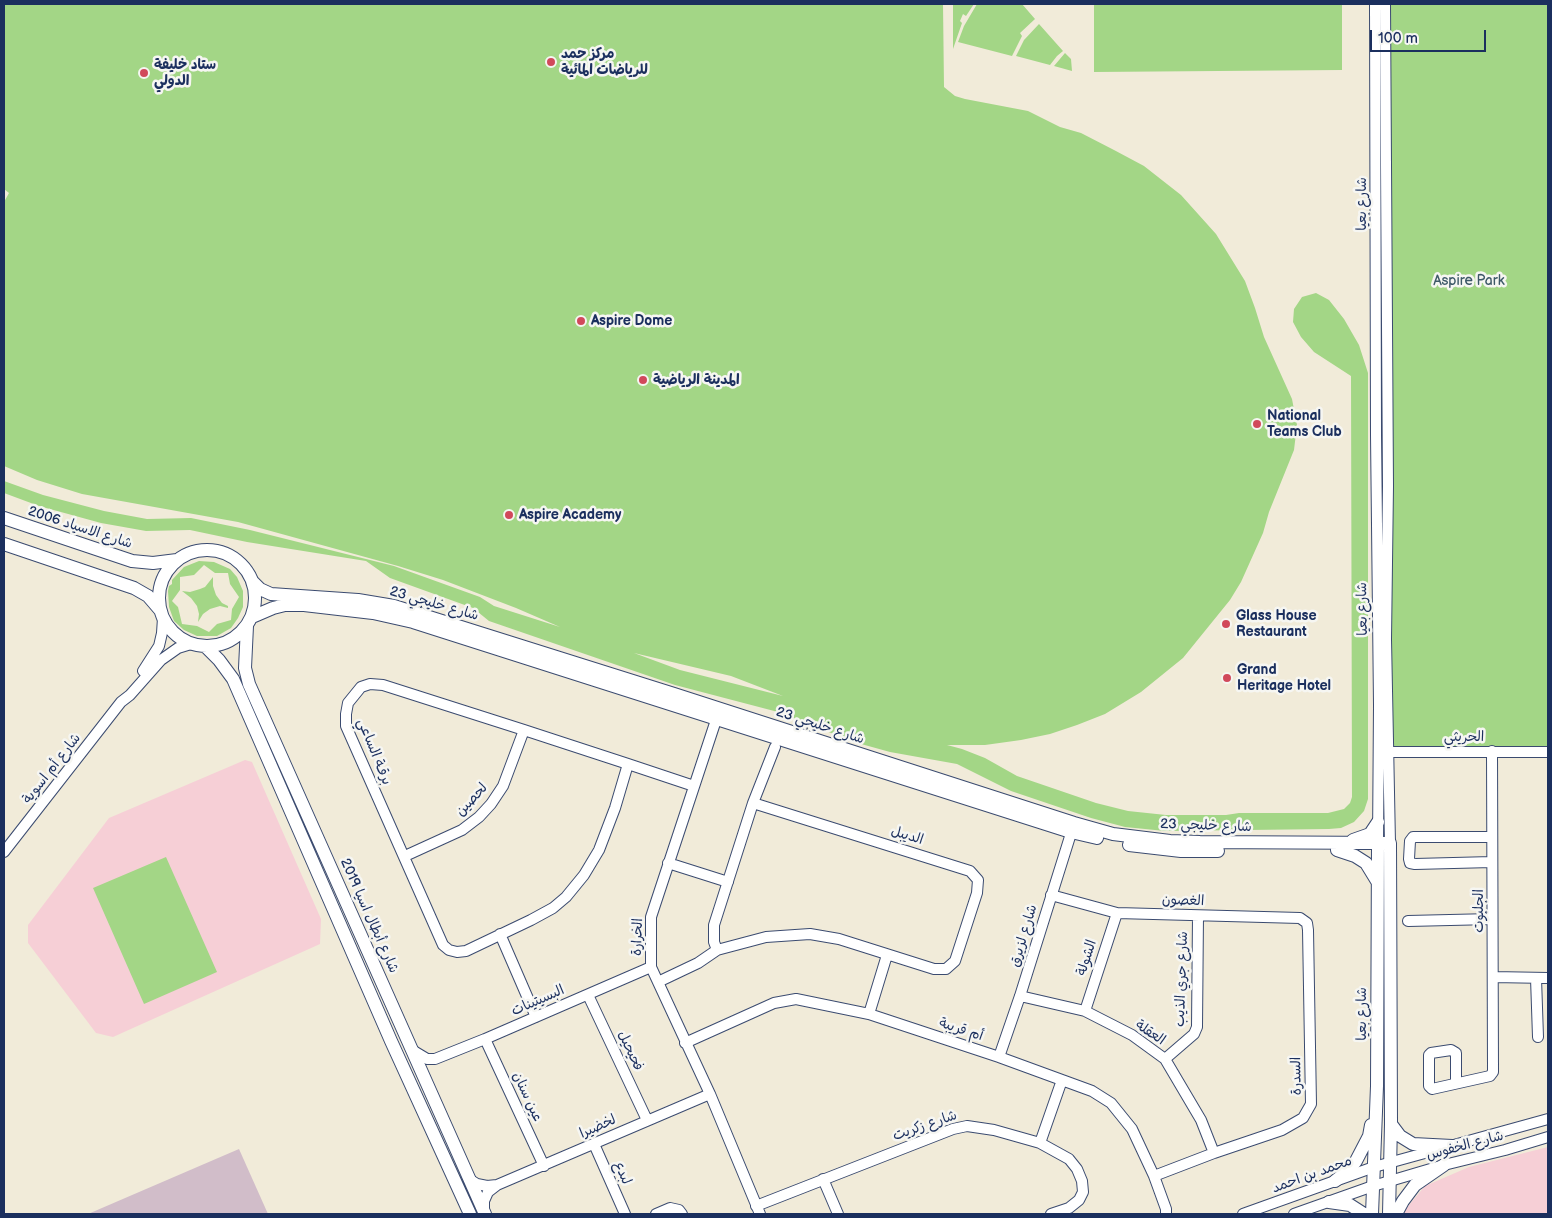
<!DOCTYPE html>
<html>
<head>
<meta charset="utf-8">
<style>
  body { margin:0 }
  #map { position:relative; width:1552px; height:1218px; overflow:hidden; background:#f1ebd9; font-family:"Balsamiq Sans",sans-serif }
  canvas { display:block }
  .frame { position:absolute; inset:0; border:5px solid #1b2f5e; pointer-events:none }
  .scale { position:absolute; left:1370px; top:30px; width:116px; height:22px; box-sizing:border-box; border:2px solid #1b2f5e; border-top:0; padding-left:6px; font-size:15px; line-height:18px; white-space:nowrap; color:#1b2f5e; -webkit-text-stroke:4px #f6f6f2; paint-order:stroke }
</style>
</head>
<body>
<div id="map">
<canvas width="1552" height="1218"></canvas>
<div class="frame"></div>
<div class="scale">100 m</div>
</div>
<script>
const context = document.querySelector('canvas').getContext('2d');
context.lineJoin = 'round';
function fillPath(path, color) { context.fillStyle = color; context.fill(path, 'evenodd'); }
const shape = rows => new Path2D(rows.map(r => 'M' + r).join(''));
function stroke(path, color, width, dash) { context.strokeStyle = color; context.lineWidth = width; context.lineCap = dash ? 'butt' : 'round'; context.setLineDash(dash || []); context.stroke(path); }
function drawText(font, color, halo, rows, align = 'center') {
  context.font = font + ' "Balsamiq Sans","Playpen Sans Arabic",sans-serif'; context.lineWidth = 5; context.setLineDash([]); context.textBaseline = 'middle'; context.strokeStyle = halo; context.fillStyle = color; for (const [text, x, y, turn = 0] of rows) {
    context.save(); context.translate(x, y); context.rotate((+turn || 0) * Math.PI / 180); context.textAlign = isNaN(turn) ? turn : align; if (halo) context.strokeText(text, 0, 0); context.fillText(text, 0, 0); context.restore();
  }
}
const built = shape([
  [245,760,252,762,321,919,320,944,113,1037,96,1033,28,943,28,925,109,818],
  [1548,1147,1548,1214,1404,1214,1404,1211,1425,1186,1469,1167]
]);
const industrial = shape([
  [239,1149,268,1214,88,1214]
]);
const green = shape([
  [4,4,943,4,944,87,955,96,965,99,1028,111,1060,127,1081,133,1114,150,1144,166,1181,195,1216,234,1245,281,1255,308,1264,337,1292,399,1297,425,1294,450,1269,512,1263,533,1241,582,1230,600,1183,658,1141,692,1105,714,1077,725,1050,734,1021,740,985,745,947,745,962,749,985,758,1017,776,1096,803,1128,811,1166,815,1226,815,1239,813,1328,813,1344,809,1350,803,1352,797,1351,376,1314,352,1301,337,1293,322,1294,309,1302,297,1316,293,1329,300,1344,319,1359,345,1368,373,1368,799,1364,811,1354,822,1341,828,1329,829,1165,831,1125,827,1091,818,1011,791,957,764,890,752,854,742,778,712,675,685,489,621,473,608,390,578,366,561,247,542,190,530,146,531,101,523,39,506,4,493,4,481,43,495,104,511,147,519,191,518,250,530,394,566,480,597,494,606,560,627,516,608,443,580,398,566,238,522,82,494,37,480,4,466,4,202,9,193,4,189],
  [634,653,731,676,783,696,680,670],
  [953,4,974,4,966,16,963,14,960,21,962,23,953,49],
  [977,4,1022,4,1035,19,1020,33,1022,36,1012,56,958,42,964,26],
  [1094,4,1342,4,1342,70,1094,72],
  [1390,4,1548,4,1548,748,1390,749],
  [1039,24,1063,51,1057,56,1050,65,1016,56,1024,40],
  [1065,53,1071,59,1072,71,1054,66],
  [199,561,214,562,230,569,237,577,243,591,243,607,238,618,231,628,217,636,197,636,184,630,174,621,169,607,168,591,169,586,172,584,172,580,184,567],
  [204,565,215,573,228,573,230,584,239,597,232,609,231,620,217,624,209,632,197,626,182,624,178,607,172,601,180,590,180,577,194,575],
  [213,577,213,586,216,595,222,603,228,606,228,608,220,606,210,609,203,614,198,622,199,614,197,606,191,598,182,591,190,592,200,589,205,587],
  [166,857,217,972,144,1004,93,888]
]);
const minor = shape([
  [1375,4,1376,435,1379,705,1378,843],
  [1385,4,1388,486,1386,639,1390,843],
  [143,671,159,646,162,633,163,618],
  [718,714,651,917,651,967,710,1094,760,1214],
  [1382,752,1548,752],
  [628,764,615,808,599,850,584,875,566,897,553,908,531,920,466,951,457,952,449,950,443,945,346,726,346,714,348,703,361,687,370,684,383,685,524,730,628,764,694,786],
  [753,803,970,871,978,880,977,893,955,961,946,969,934,969,839,939,810,934,766,937,717,950,714,942,714,925,753,803],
  [753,803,775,747],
  [1492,837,1413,837,1410,841,1409,859,1410,863,1415,864,1492,862],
  [4,852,121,702,130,695,161,660,178,648,191,644],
  [405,856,462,830,479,817,491,804,503,786,524,730],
  [668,863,728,882],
  [1051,895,1117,913,1300,918,1307,923,1308,930,1311,1104,1303,1118,1282,1130,1214,1153,1154,1176],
  [1408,921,1492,919],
  [500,934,536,1017],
  [1493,977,1548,978],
  [1536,978,1538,1037],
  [658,982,698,963,717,950],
  [588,995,647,1120],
  [1020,996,1085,1011,1132,1035,1165,1059,1201,1120,1214,1153],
  [1085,1011,1117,913],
  [869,1014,887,955],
  [485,1039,544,1166],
  [685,1043,774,1003,796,999,869,1014,999,1057,1092,1091,1111,1103,1132,1129,1154,1176,1166,1209,1166,1214],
  [412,1050,427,1059,435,1059,485,1039,651,967],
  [999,1057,1020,996,1073,827],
  [1165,1059,1194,1034,1197,1027,1198,916],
  [1456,1083,1456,1053,1451,1050,1431,1053,1429,1055,1429,1086,1432,1089,1490,1076,1493,1072,1492,751],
  [1040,1143,1062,1080],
  [594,1144,625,1214],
  [469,1179,477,1184,487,1186,497,1185],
  [823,1179,838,1214],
  [756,1206,953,1129,967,1126,994,1130,1040,1143,1069,1159,1077,1169,1082,1181,1083,1192,1079,1200,1069,1208,1051,1214],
  [484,1212,484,1201,488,1192,497,1185,710,1094],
  [656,1214,670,1208,679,1210,682,1214],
  [1243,1214,1374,1167,1548,1119],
  [1294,1214,1373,1186,1444,1165,1505,1150,1548,1137]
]);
const major = shape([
  [4,518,132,561,153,563,177,560],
  [4,544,134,588,148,596,160,610],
  '159 598a48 48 0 1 1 96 0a48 48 0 1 1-96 0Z',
  [252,581,260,589,271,594,358,600,394,606,674,694,1074,823,1113,834,1170,841,1200,842,1390,843,1391,1124,1389,1214],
  [252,617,273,608,285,605,304,605,373,613,413,622,1071,832,1097,838],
  [247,626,245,668,249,684,485,1214],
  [205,646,219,660,233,679,391,1041,470,1214],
  [1353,840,1370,834,1378,822],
  [1129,845,1181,851,1218,851],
  [1337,850,1355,856,1366,863,1377,881],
  [1391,1124,1400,1136,1413,1144,1452,1146],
  [1335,1181,1349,1170,1356,1161,1369,1136,1371,1125],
  [1329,1202,1350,1205,1364,1214],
  [1372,1214,1377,1086,1378,843],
  [1396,1214,1403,1201,1415,1185,1444,1165]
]);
const markers = [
  [551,62,5,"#d1495b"],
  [144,73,5,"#d1495b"],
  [581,321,5,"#d1495b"],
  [643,380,5,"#d1495b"],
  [1257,424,5,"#d1495b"],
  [509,515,5,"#d1495b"],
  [1226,624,5,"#d1495b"],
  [1227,678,5,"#d1495b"]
];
const poiNames = [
  ["مركز حمد",561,54],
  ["للرياضات المائية",561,70],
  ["ستاد خليفة",154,65],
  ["الدولي",154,81],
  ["Aspire Dome",591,321],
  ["المدينة الرياضية",653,380],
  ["National",1267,416],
  ["Teams Club",1267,432],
  ["Aspire Academy",519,515],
  ["Glass House",1236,616],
  ["Restaurant",1236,632],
  ["Grand",1237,670],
  ["Heritage Hotel",1237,686]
];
const streetNames = [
  ["شارع بعيا",1362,204,-90],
  ["شارع الاسياد 2006",80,528,18],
  ["شارع خليجي 23",434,604,16],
  ["شارع بعيا",1363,609,-91],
  ["شارع خليجي 23",820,726,18],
  ["الحريثي",1464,737],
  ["برقـة الساعي",374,752,68],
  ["شارع أم اسوية",52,769,-52],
  ["لحصين",472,800,-47],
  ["شارع خليجي 23",1206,826,2],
  ["الديبل",907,836,17],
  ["الغصون",1183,901,2],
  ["الجلبوت",1479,911,-90],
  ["شارع أبطال اسيا 2019",369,916,66],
  ["شارع لزيرق",1024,936,-73],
  ["الخرارة",638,937,-88],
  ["الشولة",1087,958,-72],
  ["شارع جري الذيب",1182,979,-88],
  ["البسيتينات",538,1001,-24],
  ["شارع بعيا",1362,1014,-90],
  ["أم قريبة",961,1030,18],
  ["العقلة",1150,1033,34],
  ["فحيحيل",630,1051,65],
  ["السدرة",1297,1076,-91],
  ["عين سنان",527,1097,65],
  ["شارع زكريت",925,1126,-19],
  ["لخضيرا",598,1127,-24],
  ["شارع الخفوس",1465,1146,-15],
  ["لبدع",622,1173,66],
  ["محمد بن احمد",1312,1175,-20]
];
const parkNames = [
  ["Aspire Park",1469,281]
];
fillPath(built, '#f6cfd6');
fillPath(industrial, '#d1bdc9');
fillPath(green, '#a3d686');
stroke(minor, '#3b4b70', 12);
stroke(major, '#3b4b70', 14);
stroke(minor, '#fff', 10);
stroke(major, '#fff', 12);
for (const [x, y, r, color] of markers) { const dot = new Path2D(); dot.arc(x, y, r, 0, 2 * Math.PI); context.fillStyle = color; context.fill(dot); stroke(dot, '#f6f6f2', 2); }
drawText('bold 14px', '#1b2f5e', '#f6f6f2', poiNames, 'left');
drawText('14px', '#1b2f5e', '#f6f6f2', streetNames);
drawText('14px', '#3d5968', '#f6f6f2', parkNames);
</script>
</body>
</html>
